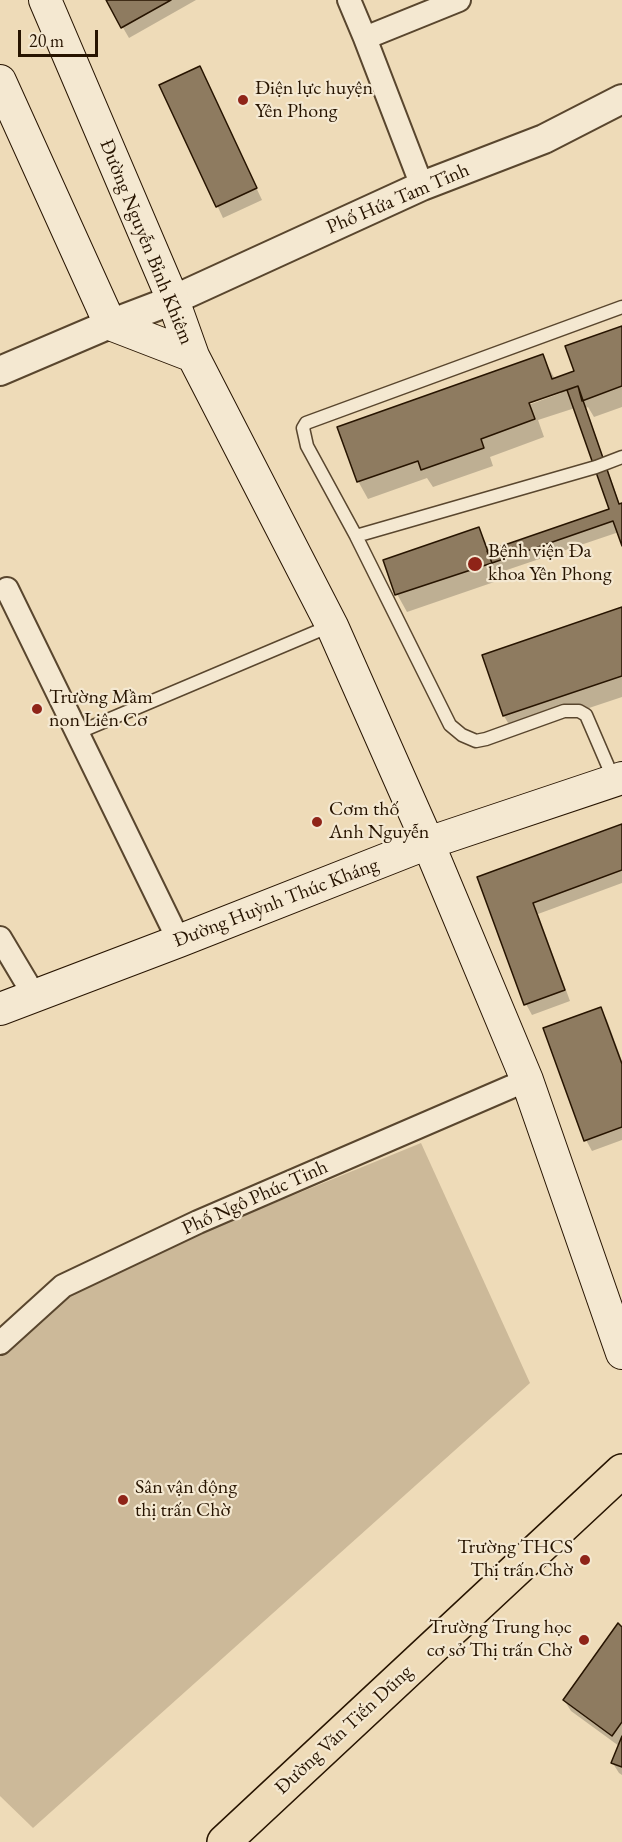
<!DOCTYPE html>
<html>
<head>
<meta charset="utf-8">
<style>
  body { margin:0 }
  #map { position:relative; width:622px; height:1842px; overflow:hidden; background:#eedbb8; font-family:"EB Garamond",serif }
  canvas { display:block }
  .scale { position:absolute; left:18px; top:30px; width:80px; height:27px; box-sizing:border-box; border:3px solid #271400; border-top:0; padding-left:8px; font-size:18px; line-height:21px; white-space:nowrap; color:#271400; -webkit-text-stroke:4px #f4e8d1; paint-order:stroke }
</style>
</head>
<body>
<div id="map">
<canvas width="622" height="1842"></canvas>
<div class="scale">20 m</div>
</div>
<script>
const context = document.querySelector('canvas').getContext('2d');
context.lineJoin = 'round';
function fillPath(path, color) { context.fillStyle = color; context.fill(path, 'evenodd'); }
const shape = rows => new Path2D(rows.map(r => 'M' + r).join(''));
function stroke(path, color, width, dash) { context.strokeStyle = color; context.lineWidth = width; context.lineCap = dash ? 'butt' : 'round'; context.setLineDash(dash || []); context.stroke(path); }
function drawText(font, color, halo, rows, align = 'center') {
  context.font = font + ' "EB Garamond",serif'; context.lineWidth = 4.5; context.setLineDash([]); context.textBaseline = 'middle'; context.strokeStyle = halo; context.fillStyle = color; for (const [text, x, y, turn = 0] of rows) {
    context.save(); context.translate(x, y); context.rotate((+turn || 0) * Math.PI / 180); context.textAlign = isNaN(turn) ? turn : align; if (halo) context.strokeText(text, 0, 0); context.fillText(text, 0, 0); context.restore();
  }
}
const green = shape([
  [421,1143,530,1383,33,1828,0,1796,0,1356,73,1293,174,1244]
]);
const shadow = shape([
  [107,0,196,0,129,38],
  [200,68,262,200,223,218,161,86],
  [622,327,622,407,594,417,588,407,586,408,620,505,622,504,622,541,619,532,498,573,500,580,407,612,397,594,479,529,490,551,611,510,575,408,538,420,544,437,490,457,493,466,433,487,427,478,368,499,358,481,542,356,555,379,576,372],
  [561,390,561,393,523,407,522,404],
  [622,609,622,697,514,733,504,716,483,656],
  [622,826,622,883,538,914,570,1001,532,1015,526,1004,479,877],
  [601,1009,607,1020,622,1061,622,1140,592,1151,586,1140],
  [622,1629,622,1775,619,1773,612,1762,619,1746,571,1711,564,1700]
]);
const building = shape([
  [106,0,171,0,121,28,106,0],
  [200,66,257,188,216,207,159,85,200,66],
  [622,326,622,386,582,401,578,386,529,403,535,419,481,439,484,448,421,470,418,461,357,482,337,427,543,354,552,379,574,371,565,346,622,326],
  [578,386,619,504,622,503,622,546,613,521,492,563,487,551,609,509,567,390,578,386],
  [479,527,492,563,395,595,383,560,479,527],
  [622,607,622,676,503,716,482,655,622,607],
  [622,824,622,870,533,903,565,990,524,1005,477,877,622,824],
  [601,1007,622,1064,622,1127,584,1141,543,1028,601,1007],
  [618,1623,622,1627,622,1722,612,1736,563,1700,618,1623],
  [622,1736,622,1767,611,1763,622,1736]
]);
const service = shape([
  [356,536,596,467,622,457],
  [77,733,330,626],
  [614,780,586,715,579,711,564,711,486,739,476,741,462,735,450,725,356,536,307,446,303,428,306,423,622,307]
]);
const minor = shape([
  [349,0,365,38,422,186],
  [365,38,459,0],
  [7,589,179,941],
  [0,938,34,995],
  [0,1343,63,1286,198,1222,527,1080]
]);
const tertiary = shape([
  [0,371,110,324,173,300,422,186,544,139,622,99]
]);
const secondary = shape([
  [45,0,173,300,193,356,332,626,428,843,527,1080,622,1353],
  [0,81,110,324,193,356],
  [0,1009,179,941,428,843,622,778]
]);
const primary = shape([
  [224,1842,622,1471]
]);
const markers = [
  [243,100,6,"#8f2418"],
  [475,564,8,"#8f2418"],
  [37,709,6,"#8f2418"],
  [317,822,6,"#8f2418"],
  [123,1500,6,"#8f2418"],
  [585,1560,6,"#8f2418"],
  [584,1640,6,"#8f2418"]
];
const poiNames = [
  ["Điện lực huyện",255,89],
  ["Yên Phong",255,112],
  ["Bệnh viện Đa",488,552],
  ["khoa Yên Phong",488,575],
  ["Trường Mầm",49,698],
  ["non Liên Cơ",49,721],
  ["Cơm thố",329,810],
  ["Anh Nguyễn",329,833],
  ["Sân vận động",135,1488],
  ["thị trấn Chờ",135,1511],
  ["Trường THCS",573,1548,"right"],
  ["Thị trấn Chờ",573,1571,"right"],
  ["Trường Trung học",572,1628,"right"],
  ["cơ sở Thị trấn Chờ",572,1651,"right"]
];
const streetNames = [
  ["Phố Hứa Tam Tỉnh",398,199,-23],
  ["Đường Nguyễn Bỉnh Khiêm",146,242,68],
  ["Đường Huỳnh Thúc Kháng",276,903,-21],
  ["Phố Ngô Phúc Tinh",255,1198,-24],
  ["Đường Văn Tiến Dũng",344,1730,-43]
];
fillPath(green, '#ccb999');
fillPath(shadow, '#0003');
fillPath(building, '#8e7b60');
stroke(building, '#271400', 1.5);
stroke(service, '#59462e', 15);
stroke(minor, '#59462e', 26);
stroke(tertiary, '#59462e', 32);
stroke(secondary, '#271400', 34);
stroke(primary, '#271400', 36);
stroke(service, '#f4e8d1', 12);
stroke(minor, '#f4e8d1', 22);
stroke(tertiary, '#f4e8d1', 28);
stroke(secondary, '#f4e8d1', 32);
stroke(primary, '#eedbb8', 33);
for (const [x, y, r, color] of markers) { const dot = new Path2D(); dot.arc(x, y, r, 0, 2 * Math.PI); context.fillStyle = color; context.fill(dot); stroke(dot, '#f4e8d1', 2); }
drawText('20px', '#271400', '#f4e8d1', poiNames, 'left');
drawText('20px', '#271400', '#f4e8d1', streetNames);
</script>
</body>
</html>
